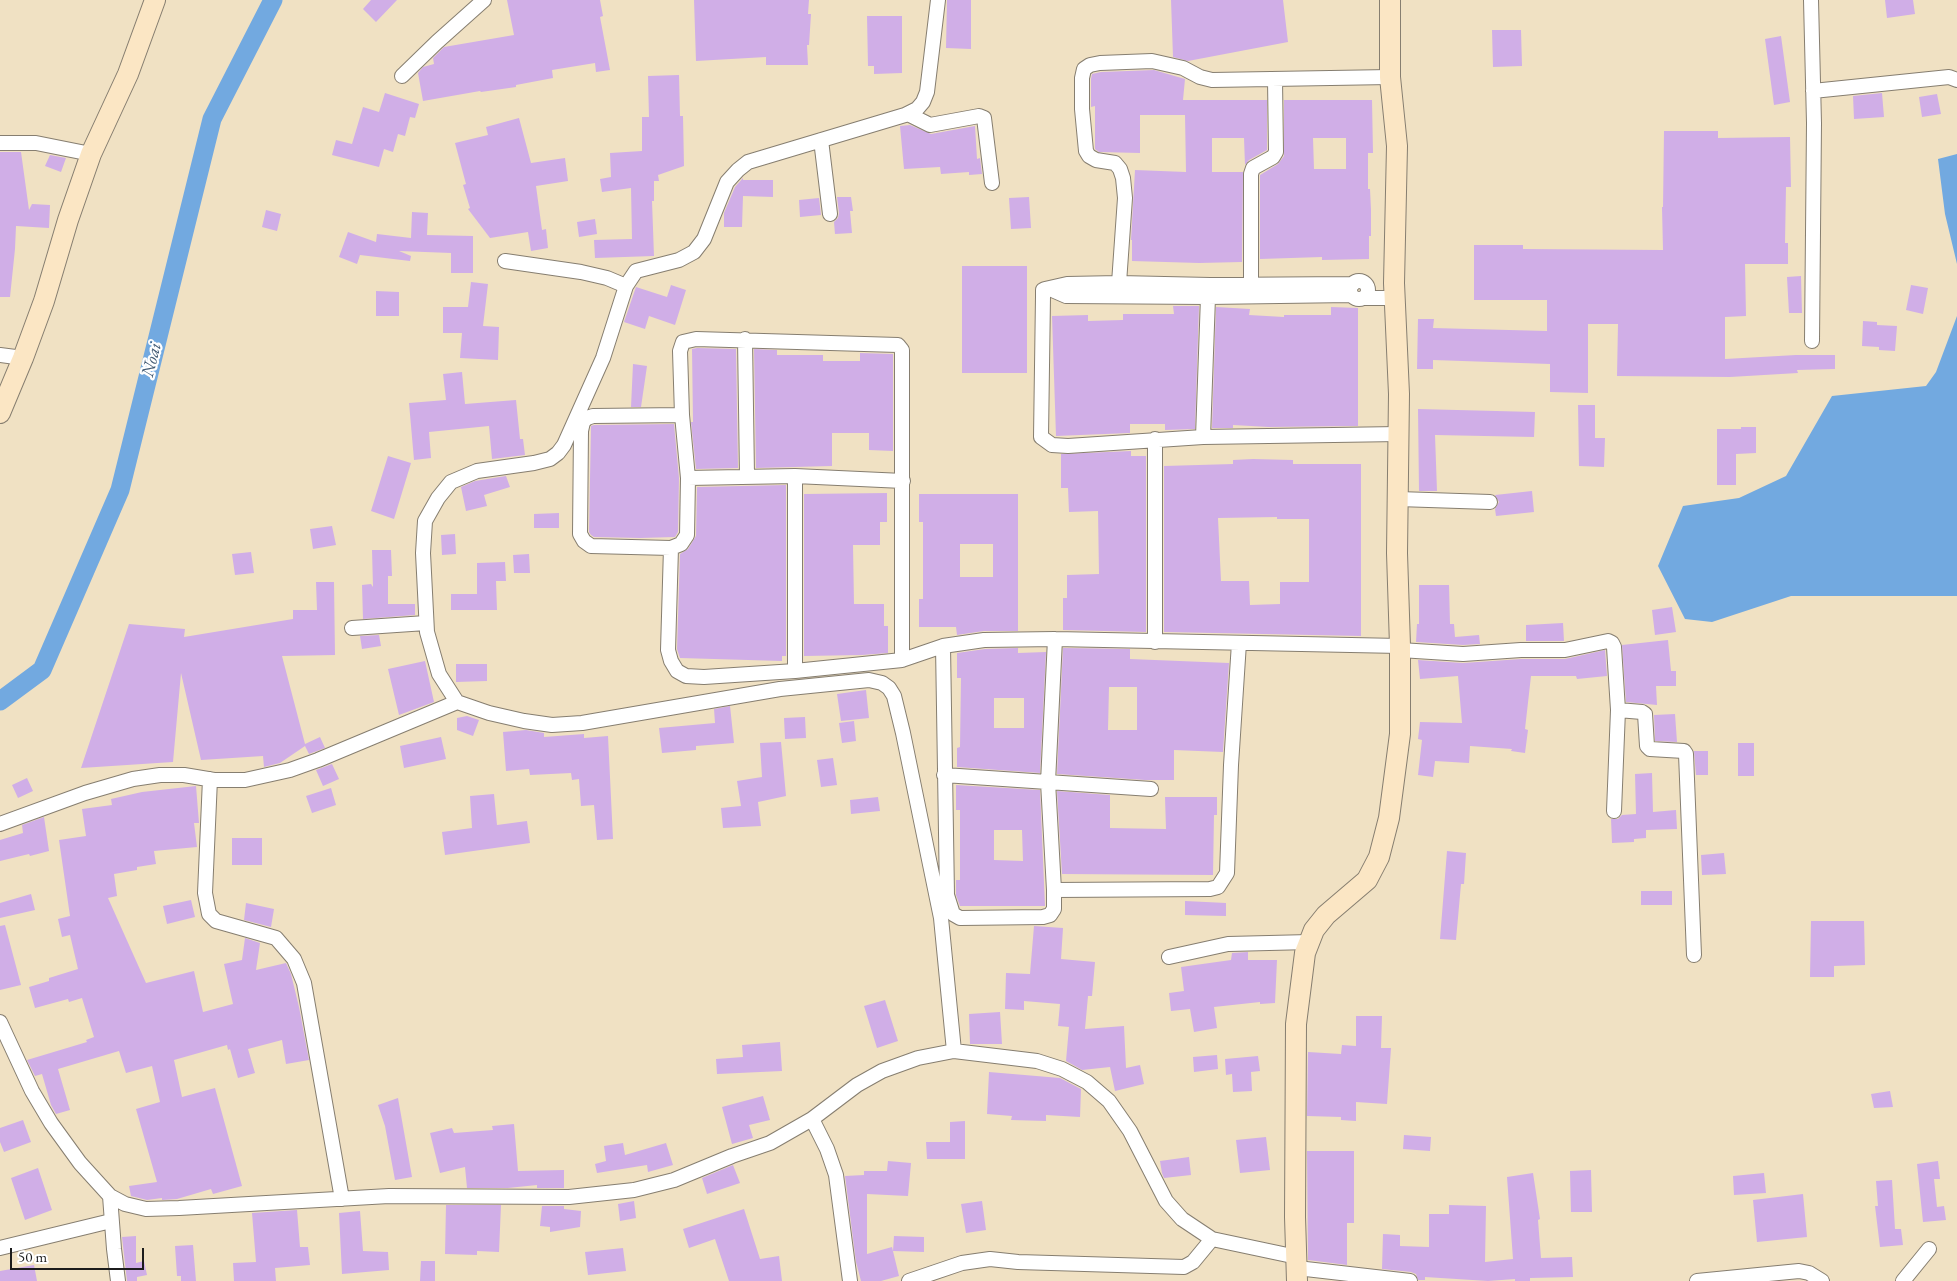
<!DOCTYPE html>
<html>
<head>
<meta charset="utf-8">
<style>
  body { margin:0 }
  #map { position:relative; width:1957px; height:1281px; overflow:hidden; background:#f0e1c3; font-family:"EB Garamond",serif }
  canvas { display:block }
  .scale { position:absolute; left:10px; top:1248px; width:134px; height:22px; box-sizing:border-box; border:2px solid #1c1c1c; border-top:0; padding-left:6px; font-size:15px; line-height:18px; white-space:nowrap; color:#1c1c1c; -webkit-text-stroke:4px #fff; paint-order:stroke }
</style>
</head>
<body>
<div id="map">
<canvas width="1957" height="1281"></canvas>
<div class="scale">50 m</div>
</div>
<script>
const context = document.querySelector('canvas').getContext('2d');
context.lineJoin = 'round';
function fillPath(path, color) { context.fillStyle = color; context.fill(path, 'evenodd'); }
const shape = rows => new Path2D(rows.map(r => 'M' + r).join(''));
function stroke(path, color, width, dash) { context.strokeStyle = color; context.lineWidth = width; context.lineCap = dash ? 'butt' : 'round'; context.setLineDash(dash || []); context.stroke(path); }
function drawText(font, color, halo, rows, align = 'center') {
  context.font = font + ' "EB Garamond",serif'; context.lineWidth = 4.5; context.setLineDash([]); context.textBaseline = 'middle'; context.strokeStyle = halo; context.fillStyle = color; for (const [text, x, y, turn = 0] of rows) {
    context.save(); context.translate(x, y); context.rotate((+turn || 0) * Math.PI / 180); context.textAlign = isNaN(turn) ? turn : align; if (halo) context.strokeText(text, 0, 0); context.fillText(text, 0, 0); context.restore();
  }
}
const water = shape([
  [1957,154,1957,264,1945,214,1938,159],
  [1957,316,1957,596,1791,596,1712,622,1685,619,1658,566,1683,506,1739,498,1786,476,1832,396,1926,386,1936,372]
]);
const canal = shape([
  [0,701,42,670,120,490,212,119,273,0]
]);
const building = shape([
  [371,0,397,0,376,22,363,9],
  [507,0,600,0,603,16,600,17,610,70,596,72,595,63,552,70,553,78,516,85,516,87,481,92,480,91,423,101,418,73,423,67,434,64,433,58,444,47,514,35],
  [694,0,809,0,808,14,811,14,809,45,807,45,808,65,766,65,766,57,696,61],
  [947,0,971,0,971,49,946,48],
  [1171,0,1283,0,1288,42,1188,61,1173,57],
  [1885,0,1913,0,1915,14,1887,18],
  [867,16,902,16,902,73,874,74,874,66,868,66],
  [1492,30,1521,30,1522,66,1493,67],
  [1781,36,1790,102,1774,105,1765,39],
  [1154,70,1185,79,1183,100,1267,100,1267,150,1249,160,1245,165,1244,138,1212,138,1212,172,1243,172,1242,262,1199,263,1132,261,1132,240,1131,240,1135,170,1186,172,1185,115,1140,115,1140,153,1099,152,1095,149,1095,106,1091,107,1091,79,1092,74,1101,72],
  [679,75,680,116,683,116,684,166,658,175,659,181,654,181,654,201,652,201,654,256,595,258,594,240,632,239,631,188,602,192,600,179,611,177,610,153,642,151,642,117,649,117,648,76],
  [385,93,419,104,415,118,410,117,405,136,398,134,393,152,384,149,379,167,332,155,336,140,352,144,363,107,379,112],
  [1882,93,1884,117,1854,119,1853,96],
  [1937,94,1941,114,1922,117,1919,97],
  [1284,100,1372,100,1373,153,1368,153,1368,189,1370,189,1371,210,1371,236,1369,236,1369,259,1322,260,1322,257,1260,259,1260,175,1278,164,1284,156],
  [1313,138,1346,138,1346,169,1314,169],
  [519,118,531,163,565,158,568,181,536,186,542,230,546,229,548,248,531,251,528,232,490,238,468,209,470,208,463,185,466,184,455,143,488,135,486,127],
  [910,125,931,134,975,126,977,159,980,158,982,174,969,175,969,172,941,174,940,167,904,169,900,126],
  [1664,131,1718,131,1718,138,1790,137,1791,187,1786,187,1785,243,1788,243,1788,264,1745,264,1746,316,1725,317,1725,359,1796,355,1835,355,1835,369,1797,370,1798,373,1730,377,1617,376,1618,324,1588,324,1588,393,1550,392,1550,364,1433,360,1433,369,1417,369,1418,319,1434,319,1433,328,1547,331,1547,300,1474,300,1474,245,1523,245,1523,249,1663,250,1662,207,1663,207],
  [0,152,21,152,29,210,32,204,50,205,49,228,16,226,15,249,10,297,0,297],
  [50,155,66,158,61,172,45,166],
  [743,178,743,180,773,180,773,197,743,196,742,227,724,227,724,213,735,187],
  [837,197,851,197,853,211,850,211,852,233,835,234,834,222,838,218,839,213],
  [1029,197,1031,228,1011,229,1009,198],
  [819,198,821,215,800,217,799,200],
  [266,210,281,214,277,231,262,227],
  [412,212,428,213,427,235,473,236,473,273,451,273,451,253,399,251,411,256,410,261,360,255,357,264,339,257,348,232,376,242,377,234,411,238],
  [595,219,597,234,579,237,577,222],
  [962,266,1027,266,1027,373,962,373],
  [1801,276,1802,313,1789,313,1787,277],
  [471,282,488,284,483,326,499,327,498,360,460,358,462,333,443,333,443,307,468,307],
  [671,285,686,290,675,325,649,316,645,329,624,322,636,287,667,297],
  [1911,285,1928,288,1923,314,1906,310],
  [376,291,399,292,399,316,376,316],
  [1173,306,1199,306,1195,429,1165,430,1165,424,1130,424,1130,433,1056,436,1052,316,1088,315,1088,321,1123,320,1123,314,1174,314],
  [1216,307,1250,309,1249,315,1284,317,1284,315,1331,315,1331,307,1358,308,1358,426,1269,427,1233,425,1233,428,1212,428],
  [1863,321,1877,322,1877,325,1897,326,1895,351,1879,350,1879,347,1862,346],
  [697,348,736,349,738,468,696,469,691,422,693,422,692,349],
  [754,349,777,350,777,355,823,355,823,361,860,361,860,353,893,354,893,451,869,450,869,433,832,433,832,466,756,468],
  [633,364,647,366,641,407,631,407],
  [462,372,465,404,516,400,520,439,523,439,525,455,492,459,489,426,429,432,431,458,414,460,409,403,446,400,443,374],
  [1578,405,1595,405,1595,438,1605,438,1604,467,1579,466],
  [1418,409,1535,412,1534,437,1435,435,1437,491,1419,491],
  [674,424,679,478,678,532,675,537,640,538,594,537,591,535,589,532,591,426,594,425],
  [1741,427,1756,427,1756,453,1736,454,1736,485,1717,485,1717,429,1741,429],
  [1131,451,1131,456,1146,456,1146,632,1063,630,1063,598,1067,598,1067,575,1099,574,1098,511,1069,512,1068,488,1061,488,1061,454],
  [388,456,411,463,394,519,371,511],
  [1253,459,1293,460,1293,464,1361,464,1361,636,1164,632,1164,466,1233,464,1233,460],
  [1277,517,1277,519,1309,519,1309,582,1280,582,1280,604,1250,605,1249,581,1221,581,1218,518],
  [506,476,510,487,484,495,487,506,466,511,461,487,475,481],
  [786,485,786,656,782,656,782,661,680,658,677,649,680,554,688,549,696,536,697,487],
  [1532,491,1534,512,1496,516,1495,509,1499,502,1495,495],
  [887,493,887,522,880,522,880,545,853,545,854,604,884,604,884,626,888,626,888,653,862,655,804,656,804,494],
  [919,494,1018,494,1018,631,984,631,957,635,956,627,919,627,919,599,923,599,923,522,919,522],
  [960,544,993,544,993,577,960,577],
  [559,513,559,528,534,528,534,514],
  [332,526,336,545,313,549,310,529],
  [455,534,456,554,442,555,441,535],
  [372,550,391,550,392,576,388,576,388,604,415,604,415,615,363,619,362,585,371,584,373,587],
  [251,552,254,573,235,575,232,554],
  [529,554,530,573,514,573,513,555],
  [505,562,506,581,496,581,497,610,451,610,451,594,477,594,477,563],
  [316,582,334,582,335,655,282,656,305,744,320,737,325,748,309,754,305,746,280,763,264,767,263,756,201,760,181,673,173,762,81,768,129,624,185,629,184,637,293,619,293,610,317,610],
  [1419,585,1449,585,1450,624,1454,624,1455,637,1479,635,1480,644,1463,645,1416,642,1417,624,1419,624],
  [1672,607,1676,632,1655,635,1652,610],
  [1563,623,1564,641,1526,641,1526,625],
  [379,635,381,646,362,649,360,636],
  [1668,640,1671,671,1676,671,1676,686,1656,686,1657,705,1626,702,1622,645],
  [1018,648,1018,653,1046,652,1040,773,957,767,957,748,960,747,961,678,957,678,957,653,985,649],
  [994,698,1024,698,1024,728,994,728],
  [1063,648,1130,649,1130,659,1229,663,1223,752,1174,750,1174,780,1145,780,1057,774],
  [1109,687,1137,687,1137,730,1108,730],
  [1605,650,1607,676,1577,679,1576,676,1531,676,1525,729,1528,730,1525,753,1511,751,1512,749,1470,746,1469,763,1435,761,1433,777,1418,775,1422,740,1418,739,1420,722,1462,723,1458,676,1420,679,1418,660,1463,663,1521,659,1565,659],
  [425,661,434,702,399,715,388,669],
  [456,664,487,664,487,681,456,682],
  [866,690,869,718,841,721,837,694],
  [730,706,734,743,696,746,696,750,662,753,659,728,715,723,714,709],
  [1675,714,1677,742,1655,741,1654,715],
  [467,716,479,720,473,736,457,730,457,718],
  [805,717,806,738,785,739,784,718],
  [854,721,856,741,842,743,839,723],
  [526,730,544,733,544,737,584,734,584,738,608,736,613,839,597,840,594,805,581,806,579,779,572,780,571,773,530,775,529,769,506,771,503,732],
  [441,737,446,759,404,768,400,746],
  [781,742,786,796,758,802,761,826,723,828,721,808,741,806,737,781,762,777,760,743],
  [1738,743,1754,743,1754,776,1738,776],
  [1694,751,1708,751,1708,775,1696,775],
  [833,758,837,785,821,787,817,760],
  [332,764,339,779,323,786,316,770],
  [1652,773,1653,812,1676,810,1677,829,1646,830,1646,838,1634,839,1634,842,1612,843,1611,819,1618,819,1622,815,1636,814,1635,774],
  [27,778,33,791,18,798,12,785],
  [956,785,1040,790,1045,906,960,906,956,895,956,880,960,880,960,810,956,810],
  [994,830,1022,830,1023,861,994,860],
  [196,786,199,823,194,823,197,847,154,851,156,864,137,867,137,870,114,874,117,896,108,898,146,983,194,971,203,1012,233,1004,224,964,242,960,245,938,260,943,256,970,286,963,291,974,299,1007,309,1060,286,1064,282,1040,248,1049,255,1073,238,1078,230,1049,228,1050,227,1045,174,1060,182,1097,215,1088,242,1186,213,1194,211,1189,177,1199,162,1200,162,1198,147,1200,131,1196,129,1186,157,1182,136,1109,160,1102,152,1066,126,1073,119,1051,58,1069,70,1110,56,1114,51,1105,42,1074,35,1076,27,1060,87,1042,86,1040,94,1037,82,998,69,1002,68,999,35,1008,29,987,49,981,49,978,78,969,70,935,62,937,58,919,70,916,59,840,86,836,82,809,112,805,111,799,142,792],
  [331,788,336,805,312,813,306,796],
  [1057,791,1110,795,1110,828,1166,829,1165,797,1217,797,1217,815,1214,815,1213,875,1062,874],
  [494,794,497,825,527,821,530,843,445,855,442,832,472,828,470,796],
  [878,797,880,811,851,814,850,800],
  [44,817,49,851,30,856,29,854,0,861,0,840,23,833,22,825],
  [232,838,262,838,262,865,232,865],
  [1447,851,1466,853,1464,884,1461,884,1456,940,1440,939],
  [1724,853,1726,874,1702,875,1701,855],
  [1641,891,1672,891,1672,905,1641,905],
  [31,894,35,910,0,918,0,903],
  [191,900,195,917,167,924,163,906],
  [1185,901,1226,903,1226,916,1185,915],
  [246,903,274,909,271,927,244,920],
  [1811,921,1864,921,1865,965,1834,966,1834,977,1810,977],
  [5,925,21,985,0,990,0,926],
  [1034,926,1063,928,1061,959,1095,962,1092,996,1088,996,1085,1029,1124,1026,1126,1068,1140,1065,1144,1084,1115,1091,1110,1067,1082,1070,1066,1061,1069,1027,1058,1026,1060,1004,1024,1001,1024,1010,1005,1009,1006,973,1030,974],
  [1248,952,1248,960,1277,960,1275,1003,1260,1004,1260,1002,1214,1007,1217,1028,1194,1032,1190,1009,1171,1011,1169,993,1184,991,1181,967,1231,960,1232,953],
  [885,1000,898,1041,877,1048,864,1006],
  [1000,1012,1002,1044,970,1044,969,1014],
  [1356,1016,1382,1016,1381,1048,1391,1048,1387,1104,1356,1102,1356,1121,1341,1120,1341,1117,1307,1116,1308,1052,1341,1054,1342,1045,1356,1046],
  [780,1042,782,1071,717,1074,716,1059,743,1057,742,1045],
  [1217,1055,1218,1069,1194,1072,1193,1057],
  [1258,1056,1260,1071,1251,1072,1252,1091,1233,1092,1232,1074,1226,1075,1225,1059],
  [989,1072,1060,1078,1081,1089,1080,1117,1046,1115,1046,1121,1011,1120,1012,1116,987,1114],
  [1890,1091,1893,1107,1874,1108,1871,1094],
  [763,1096,770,1120,749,1125,753,1138,732,1144,722,1107],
  [398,1098,412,1177,395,1180,385,1126,378,1105],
  [23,1120,31,1142,4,1152,0,1142,0,1128],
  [965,1121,965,1159,927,1159,926,1142,950,1142,950,1122],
  [514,1124,518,1171,564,1170,564,1188,537,1188,537,1185,508,1188,467,1188,465,1167,440,1173,430,1133,452,1128,454,1133,493,1130,492,1126],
  [1404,1135,1431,1137,1430,1151,1403,1149],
  [1266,1137,1270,1170,1240,1173,1236,1140],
  [623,1143,625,1155,666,1143,673,1165,648,1172,647,1165,597,1173,595,1164,606,1161,604,1146],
  [1307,1151,1354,1151,1354,1223,1347,1223,1347,1265,1308,1260],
  [1189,1157,1191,1175,1164,1178,1162,1173,1160,1161],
  [888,1161,911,1163,908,1196,867,1194,867,1254,892,1247,899,1276,881,1281,861,1281,856,1262,845,1176,864,1175,864,1171,887,1171],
  [1938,1161,1940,1179,1934,1179,1937,1207,1944,1206,1946,1220,1923,1222,1917,1164],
  [733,1165,740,1183,707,1194,702,1178],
  [38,1168,52,1210,25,1220,11,1178],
  [1591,1170,1592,1212,1571,1212,1570,1171],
  [1533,1173,1540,1219,1538,1220,1541,1258,1572,1257,1573,1277,1530,1278,1530,1281,1515,1281,1515,1279,1488,1281,1425,1277,1425,1280,1418,1280,1416,1274,1411,1272,1382,1269,1383,1234,1400,1235,1400,1246,1429,1247,1429,1214,1449,1214,1449,1205,1486,1206,1485,1262,1513,1259,1507,1177],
  [1764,1173,1766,1193,1734,1195,1733,1176],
  [1892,1180,1895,1229,1901,1229,1903,1245,1880,1247,1875,1206,1878,1206,1876,1181],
  [1803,1194,1807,1237,1757,1242,1753,1200],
  [634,1201,636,1218,620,1221,618,1204],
  [982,1201,986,1230,966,1233,961,1204],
  [446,1205,501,1205,499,1252,477,1251,477,1255,445,1254],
  [542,1206,564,1206,564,1209,581,1211,580,1227,550,1232,550,1227,540,1226],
  [744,1209,760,1259,779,1256,782,1281,729,1281,715,1239,689,1248,683,1229],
  [297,1210,300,1247,308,1247,310,1265,275,1268,276,1281,234,1281,233,1263,256,1262,252,1213],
  [360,1211,363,1251,388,1252,389,1270,342,1274,339,1213],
  [136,1236,136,1263,144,1261,147,1275,137,1277,137,1281,127,1281,122,1237],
  [894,1236,924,1237,924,1252,893,1251],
  [193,1245,196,1281,181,1281,181,1276,177,1276,175,1246],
  [623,1248,626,1271,588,1275,585,1252],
  [421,1261,435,1261,435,1281,420,1281],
  [34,1265,37,1281,0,1281,0,1271]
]);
const street = shape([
  [938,0,927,92,923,102,917,109,905,115,748,162,738,170,727,182,704,239,694,252,679,260,636,271,626,286,603,358,564,445,558,453,550,459,534,463,477,471,451,482,438,498,425,521,423,553,427,632,439,674,457,702,489,713,524,721,552,725,582,723,780,689,869,680,882,683,889,688,894,696,903,733,941,918,954,1051],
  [1811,0,1814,123,1812,341],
  [402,76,437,42,484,0],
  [1813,91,1949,77,1957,80],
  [908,114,930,125,979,116,984,118,992,183],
  [821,140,830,214],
  [0,143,36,143,91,154],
  [505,261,581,272,607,278,626,286],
  '1350 290a9 9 0 1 1 18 0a9 9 0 1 1-18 0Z',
  [1119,283,1125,198,1123,178,1120,169,1115,163,1096,160,1089,156,1086,151,1082,109,1082,78,1084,69,1090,65,1100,63,1152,61,1183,68,1200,77,1212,80,1390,77],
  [1353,284,1210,285,1119,283,1067,284,1045,289,1043,290,1043,296,1041,437,1052,445,1068,446,1203,437,1399,434],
  [1251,285,1251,174,1253,168,1273,157,1276,152,1275,80],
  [1050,289,1066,296,1208,297,1351,295],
  [1365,298,1395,298],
  [745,339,747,476],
  [0,355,23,358],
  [682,415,680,351,683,342,696,339,898,345,902,350,902,660],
  [1203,437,1208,297],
  [688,478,795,476,903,481],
  [1398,499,1490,502],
  [671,548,681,544,687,535,688,478,682,415,593,416,587,418,583,422,581,431,580,534,584,541,591,546,671,548,668,650,671,661,677,671,686,676,704,677,795,671,902,660,943,646,984,640,1055,639,1400,646],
  [352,628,426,623],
  [1155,642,1155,439],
  [943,646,947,895,953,914,960,918,1043,917,1050,915,1054,909,1054,890,1210,889,1218,887,1227,873,1231,765,1239,643],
  [1400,650,1463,654,1521,650,1565,650,1608,641,1612,643,1614,647,1618,710,1614,811],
  [795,671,795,476],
  [1618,710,1642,712,1645,714,1647,746,1650,749,1684,751,1686,754,1694,955],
  [944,775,1151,789],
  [210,779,205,893,209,914,216,921,276,938,294,959,304,983,342,1199],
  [0,824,85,793,133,779,160,775,184,775,214,780,245,780,290,770,318,760,457,702],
  [1054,890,1048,782,1055,639],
  [1169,957,1228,944,1310,942],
  [0,1022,32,1091,51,1123,80,1163,110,1196,125,1204,146,1209,179,1208,389,1196,569,1197,634,1190,674,1180,732,1156,770,1143,812,1119,857,1085,882,1071,918,1058,954,1051,1037,1061,1062,1069,1087,1082,1109,1101,1130,1131,1166,1201,1182,1219,1212,1239,1297,1257],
  [812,1119,827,1149,836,1175,850,1281],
  [110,1196,114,1249,118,1281],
  [0,1248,111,1221],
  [1297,1268,1410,1281],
  [909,1281,962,1263,990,1259,1018,1262,1184,1267,1193,1262,1212,1239],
  [1697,1281,1799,1271,1809,1273,1822,1281],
  [1903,1281,1929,1249]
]);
const secondary = shape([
  [0,413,23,358,44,301,68,220,91,154,128,74,155,0],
  [1297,1281,1295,1217,1296,1024,1305,953,1314,930,1326,915,1367,880,1379,857,1389,818,1400,734,1400,646,1397,553,1399,394,1394,283,1397,146,1390,77,1390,0]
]);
const waterNames = [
  ["Noai",152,360,-76]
];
fillPath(water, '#72a9e0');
stroke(canal, '#72a9e0', 19);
fillPath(building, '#d0aee7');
stroke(street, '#867e70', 16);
stroke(secondary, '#867e70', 22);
stroke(street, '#fff', 14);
stroke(secondary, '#fbe6c4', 20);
drawText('italic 18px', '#435b74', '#fff', waterNames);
</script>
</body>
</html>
